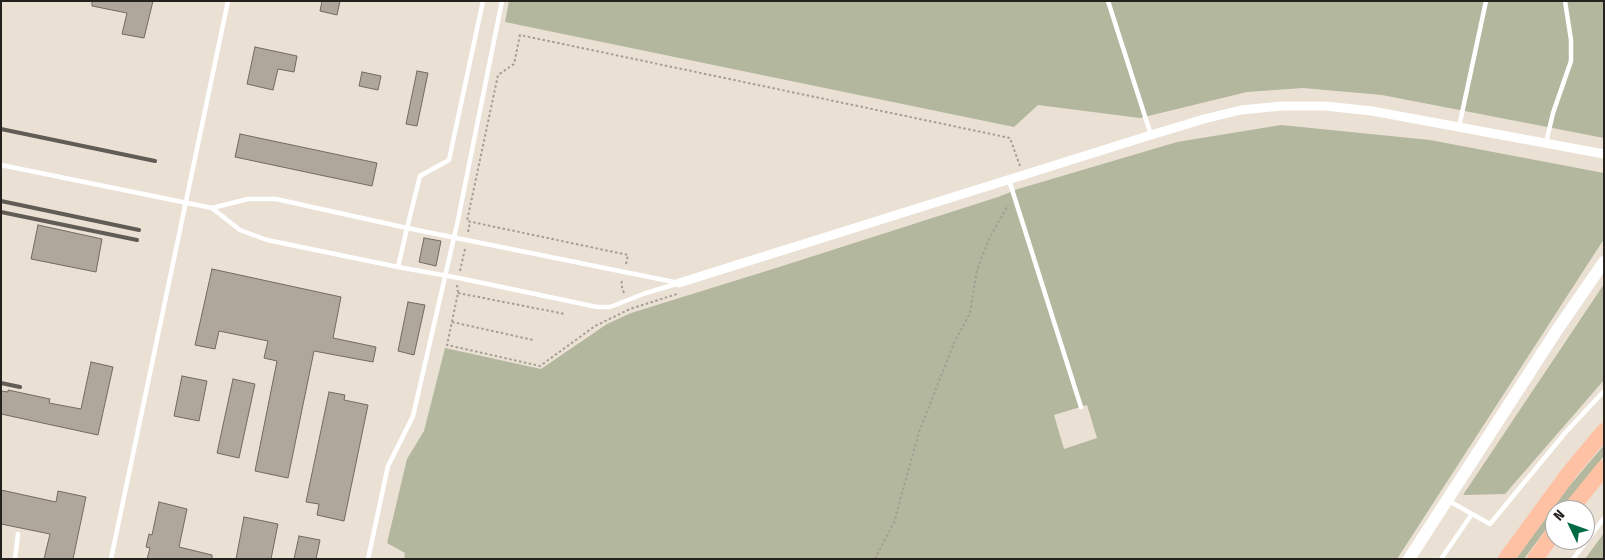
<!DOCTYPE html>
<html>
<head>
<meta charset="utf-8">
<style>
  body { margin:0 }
  #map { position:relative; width:1605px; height:560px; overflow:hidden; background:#eae1d4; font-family:"Fira Sans Condensed",sans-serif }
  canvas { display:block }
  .frame { position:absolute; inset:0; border:2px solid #25221e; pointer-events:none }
  .north { position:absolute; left:1545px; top:500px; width:50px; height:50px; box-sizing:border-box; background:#fff; border:1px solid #a8a7a5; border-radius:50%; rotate:312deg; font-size:14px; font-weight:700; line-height:20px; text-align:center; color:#25221e }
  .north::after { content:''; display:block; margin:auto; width:18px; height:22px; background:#006b43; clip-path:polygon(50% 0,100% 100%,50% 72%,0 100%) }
</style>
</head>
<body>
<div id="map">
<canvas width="1605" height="560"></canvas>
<div class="frame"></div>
<div class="north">N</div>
</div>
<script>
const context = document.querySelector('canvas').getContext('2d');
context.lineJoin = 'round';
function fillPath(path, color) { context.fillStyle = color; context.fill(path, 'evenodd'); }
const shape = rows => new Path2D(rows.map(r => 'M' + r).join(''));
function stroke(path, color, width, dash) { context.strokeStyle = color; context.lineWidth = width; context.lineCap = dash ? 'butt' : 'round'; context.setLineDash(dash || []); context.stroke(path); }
const green = shape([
  [509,1,1604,1,1604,138,1382,95,1303,88,1247,92,1140,118,1038,105,1014,127,505,22],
  [1281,125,1430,140,1604,173,1604,239,1397,559,404,559,405,553,387,543,407,459,424,431,445,348,541,369,607,324,631,313,776,268,998,197,1018,189,1177,142],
  [1087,405,1097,438,1064,449,1054,415],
  [1604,284,1604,380,1505,494,1463,495],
  [1604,445,1604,456,1560,510,1555,510,1555,517,1524,559,1516,559,1566,490],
  [1604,533,1604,559,1585,559]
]);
const building = shape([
  [92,1,153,1,144,38,122,34,127,13,92,6,92,1],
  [322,1,340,1,337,15,320,11,322,1],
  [255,47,297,56,294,72,278,69,273,90,247,84,255,47],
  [417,71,428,73,417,126,406,124,417,71],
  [362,72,381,76,378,90,359,86,362,72],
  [240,134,377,163,372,186,235,157,240,134],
  [38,225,102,239,96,272,31,259,38,225],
  [424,238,441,241,436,266,419,262,424,238],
  [212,269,341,297,333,338,376,347,373,362,314,351,288,478,255,471,277,361,264,358,268,341,219,331,215,349,195,345,212,269],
  [408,302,425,305,414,355,398,351,408,302],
  [91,362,113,367,98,435,1,414,1,391,8,392,8,390,50,399,49,403,81,409,91,362],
  [182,376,207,381,199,421,174,416,182,376],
  [233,379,255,384,239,458,217,453,233,379],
  [329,392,345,395,344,400,368,405,344,521,317,515,319,504,306,502,329,392],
  [1,490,56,502,58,491,86,497,73,559,44,559,50,534,1,524,1,490],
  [159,502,187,509,179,547,212,555,212,559,147,559,150,548,146,547,149,534,152,535,159,502],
  [244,517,278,524,271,559,236,559,244,517],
  [299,536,320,540,316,559,294,559,299,536]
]);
const path = shape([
  [468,232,470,222],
  [626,264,628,255,467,221,498,75,514,64,520,35,1010,138,1020,166],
  [460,271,465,249],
  [622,281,621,284,624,293],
  [457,285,458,293,447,345,540,366,595,326,630,309,677,294],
  [458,293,565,314],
  [452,322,533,340],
  [875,559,894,522,919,432,954,343,970,313,977,270,990,237,1008,205]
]);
const lane = shape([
  [483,1,449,160,420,176,407,228,679,283],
  [1108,1,1151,135],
  [1459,127,1486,1],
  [1546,143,1553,113,1571,61,1571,40,1565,1],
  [1,165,212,208,248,199,276,199,407,228,398,267,267,240,240,230,212,208],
  [1009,180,1081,407],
  [398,267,459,278,597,307,610,307,646,293,676,284],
  [1472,514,1490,524,1565,433,1604,391],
  [15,559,18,534],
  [111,559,228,1],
  [368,559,388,466,413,416,458,220,502,1],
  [1441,559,1472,514,1449,501],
  [1573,559,1604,518]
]);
const street = shape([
  [679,283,1151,135,1204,119,1241,110,1282,106,1325,106,1372,111,1604,154]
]);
const secondary = shape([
  [1409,559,1557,330,1604,262]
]);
const highway = shape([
  [1570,510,1604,468],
  [1506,559,1569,473,1604,431],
  [1535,559,1555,531]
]);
const rail = shape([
  [1,129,155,161],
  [1,201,139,230],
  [1,212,137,240],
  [1,383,20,387]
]);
fillPath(green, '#b2b79d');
fillPath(building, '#afa79b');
stroke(building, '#726a5f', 1);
stroke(path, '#a59e94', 2, [2.5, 2.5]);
stroke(lane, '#fff', 4.5);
stroke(street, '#fff', 9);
stroke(secondary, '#fff', 12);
stroke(highway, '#fec1a3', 16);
stroke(rail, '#615c55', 4);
</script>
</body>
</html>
